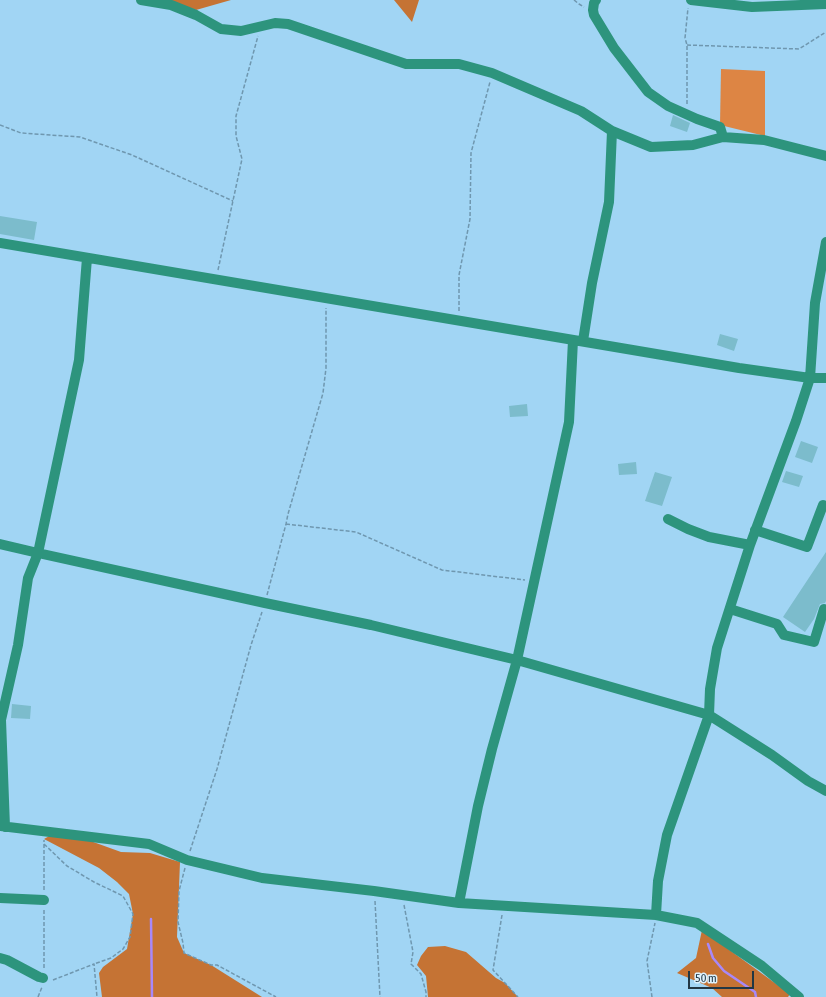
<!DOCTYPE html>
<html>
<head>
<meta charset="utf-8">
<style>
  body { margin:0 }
  #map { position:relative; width:826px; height:997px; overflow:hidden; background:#a1d5f4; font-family:"Asap Condensed",sans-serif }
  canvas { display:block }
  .scale { position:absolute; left:688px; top:971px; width:66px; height:18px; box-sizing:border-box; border:2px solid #223744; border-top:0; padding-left:5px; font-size:12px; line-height:14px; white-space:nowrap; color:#223744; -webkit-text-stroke:3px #ddf2fe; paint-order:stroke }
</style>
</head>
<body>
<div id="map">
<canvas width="826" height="997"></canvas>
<div class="scale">50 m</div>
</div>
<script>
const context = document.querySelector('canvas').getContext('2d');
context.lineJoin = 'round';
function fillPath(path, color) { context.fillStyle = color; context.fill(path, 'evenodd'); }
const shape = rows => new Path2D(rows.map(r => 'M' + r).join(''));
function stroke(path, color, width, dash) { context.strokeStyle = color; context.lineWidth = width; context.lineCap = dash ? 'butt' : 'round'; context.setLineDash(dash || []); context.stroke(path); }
const green = shape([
  [721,69,765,71,765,136,720,125]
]);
const forest = shape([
  [168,0,231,0,196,10],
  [394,0,419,0,412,22],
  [60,830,121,852,150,853,180,862,177,937,184,953,211,965,262,997,102,997,99,973,103,967,127,949,133,914,129,894,117,882,99,868,44,839],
  [702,930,790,994,788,997,722,997,712,988,677,973,696,958],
  [445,946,466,952,496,978,505,983,518,997,428,997,426,976,417,965,421,956,428,947]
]);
const stream = shape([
  [151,919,152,997],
  [708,944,713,958,724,971,755,992,756,997]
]);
const building = shape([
  [673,115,690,123,687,132,670,126],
  [0,216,37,222,34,240,0,234],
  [720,334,738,339,734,351,717,345],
  [527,404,528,416,510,417,509,406],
  [801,441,818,447,812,463,795,457],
  [636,462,637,474,619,475,618,464],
  [786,471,803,476,799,487,782,482],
  [655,472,672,477,662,506,645,501],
  [826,552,826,601,825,603,820,604,814,619,805,632,783,617],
  [12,704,31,706,30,719,11,718]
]);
const path = shape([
  [574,0,579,4,584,7],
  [687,45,799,49,826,32],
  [687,104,687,45,685,38,688,8],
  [0,125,21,133,80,137,132,155,233,201],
  [218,270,242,159,236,136,236,116,258,36],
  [459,311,459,275,470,219,471,153,490,82],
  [286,524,356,532,442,570,525,580],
  [267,595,286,524,288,514,323,393,326,368,326,308],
  [44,844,67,866,94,882,123,896,133,914,130,937,123,949,111,958,94,964],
  [190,851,217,769,251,645,262,612],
  [185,868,179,891,178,922,183,943,184,953,211,965,217,965,276,997],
  [44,890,44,840],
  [375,901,380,997],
  [404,905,413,952,411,964,421,974,426,992,426,997],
  [502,915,493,970,518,997],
  [44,968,44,910],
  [53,980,94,964,97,997],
  [38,997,42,987],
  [652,997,647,961,655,923]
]);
const minor = shape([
  [141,0,171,5,196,15,221,29,241,31,275,23,288,24,406,64,459,64,492,73,581,111,612,131,651,147,693,145,723,137,764,140,826,156],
  [596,0,594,3,593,10,594,15,614,48,648,92,668,106,697,119,720,127,723,137],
  [691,0,752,7,826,4],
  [0,243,739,368,810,378,826,378],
  [583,341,592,283,609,202,612,131],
  [668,519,688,529,709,537,750,545],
  [755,530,807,547,823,505,826,506],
  [0,544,38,553,265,603,371,625,517,660,709,715,772,755,808,781,826,791],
  [730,609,777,624,784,635,814,642,824,609,826,610],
  [0,826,149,844,187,860,262,878,374,891,459,903,656,915,697,923,762,966,799,997],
  [5,827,1,720,18,645,28,578,38,553,79,360,87,258],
  [0,898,44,900],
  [459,903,478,806,492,749,517,660,569,422,573,340],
  [656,915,658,881,667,835,709,715,710,689,717,648,750,545,796,421,810,378,815,303,826,242],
  [0,958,7,960,39,977,43,978]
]);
fillPath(green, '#dd8544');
fillPath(forest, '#c57334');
stroke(stream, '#a888f8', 2.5);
fillPath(building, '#7cbccc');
stroke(path, '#6f97af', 1.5, [4, 2]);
stroke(minor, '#2d947d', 10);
</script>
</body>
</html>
